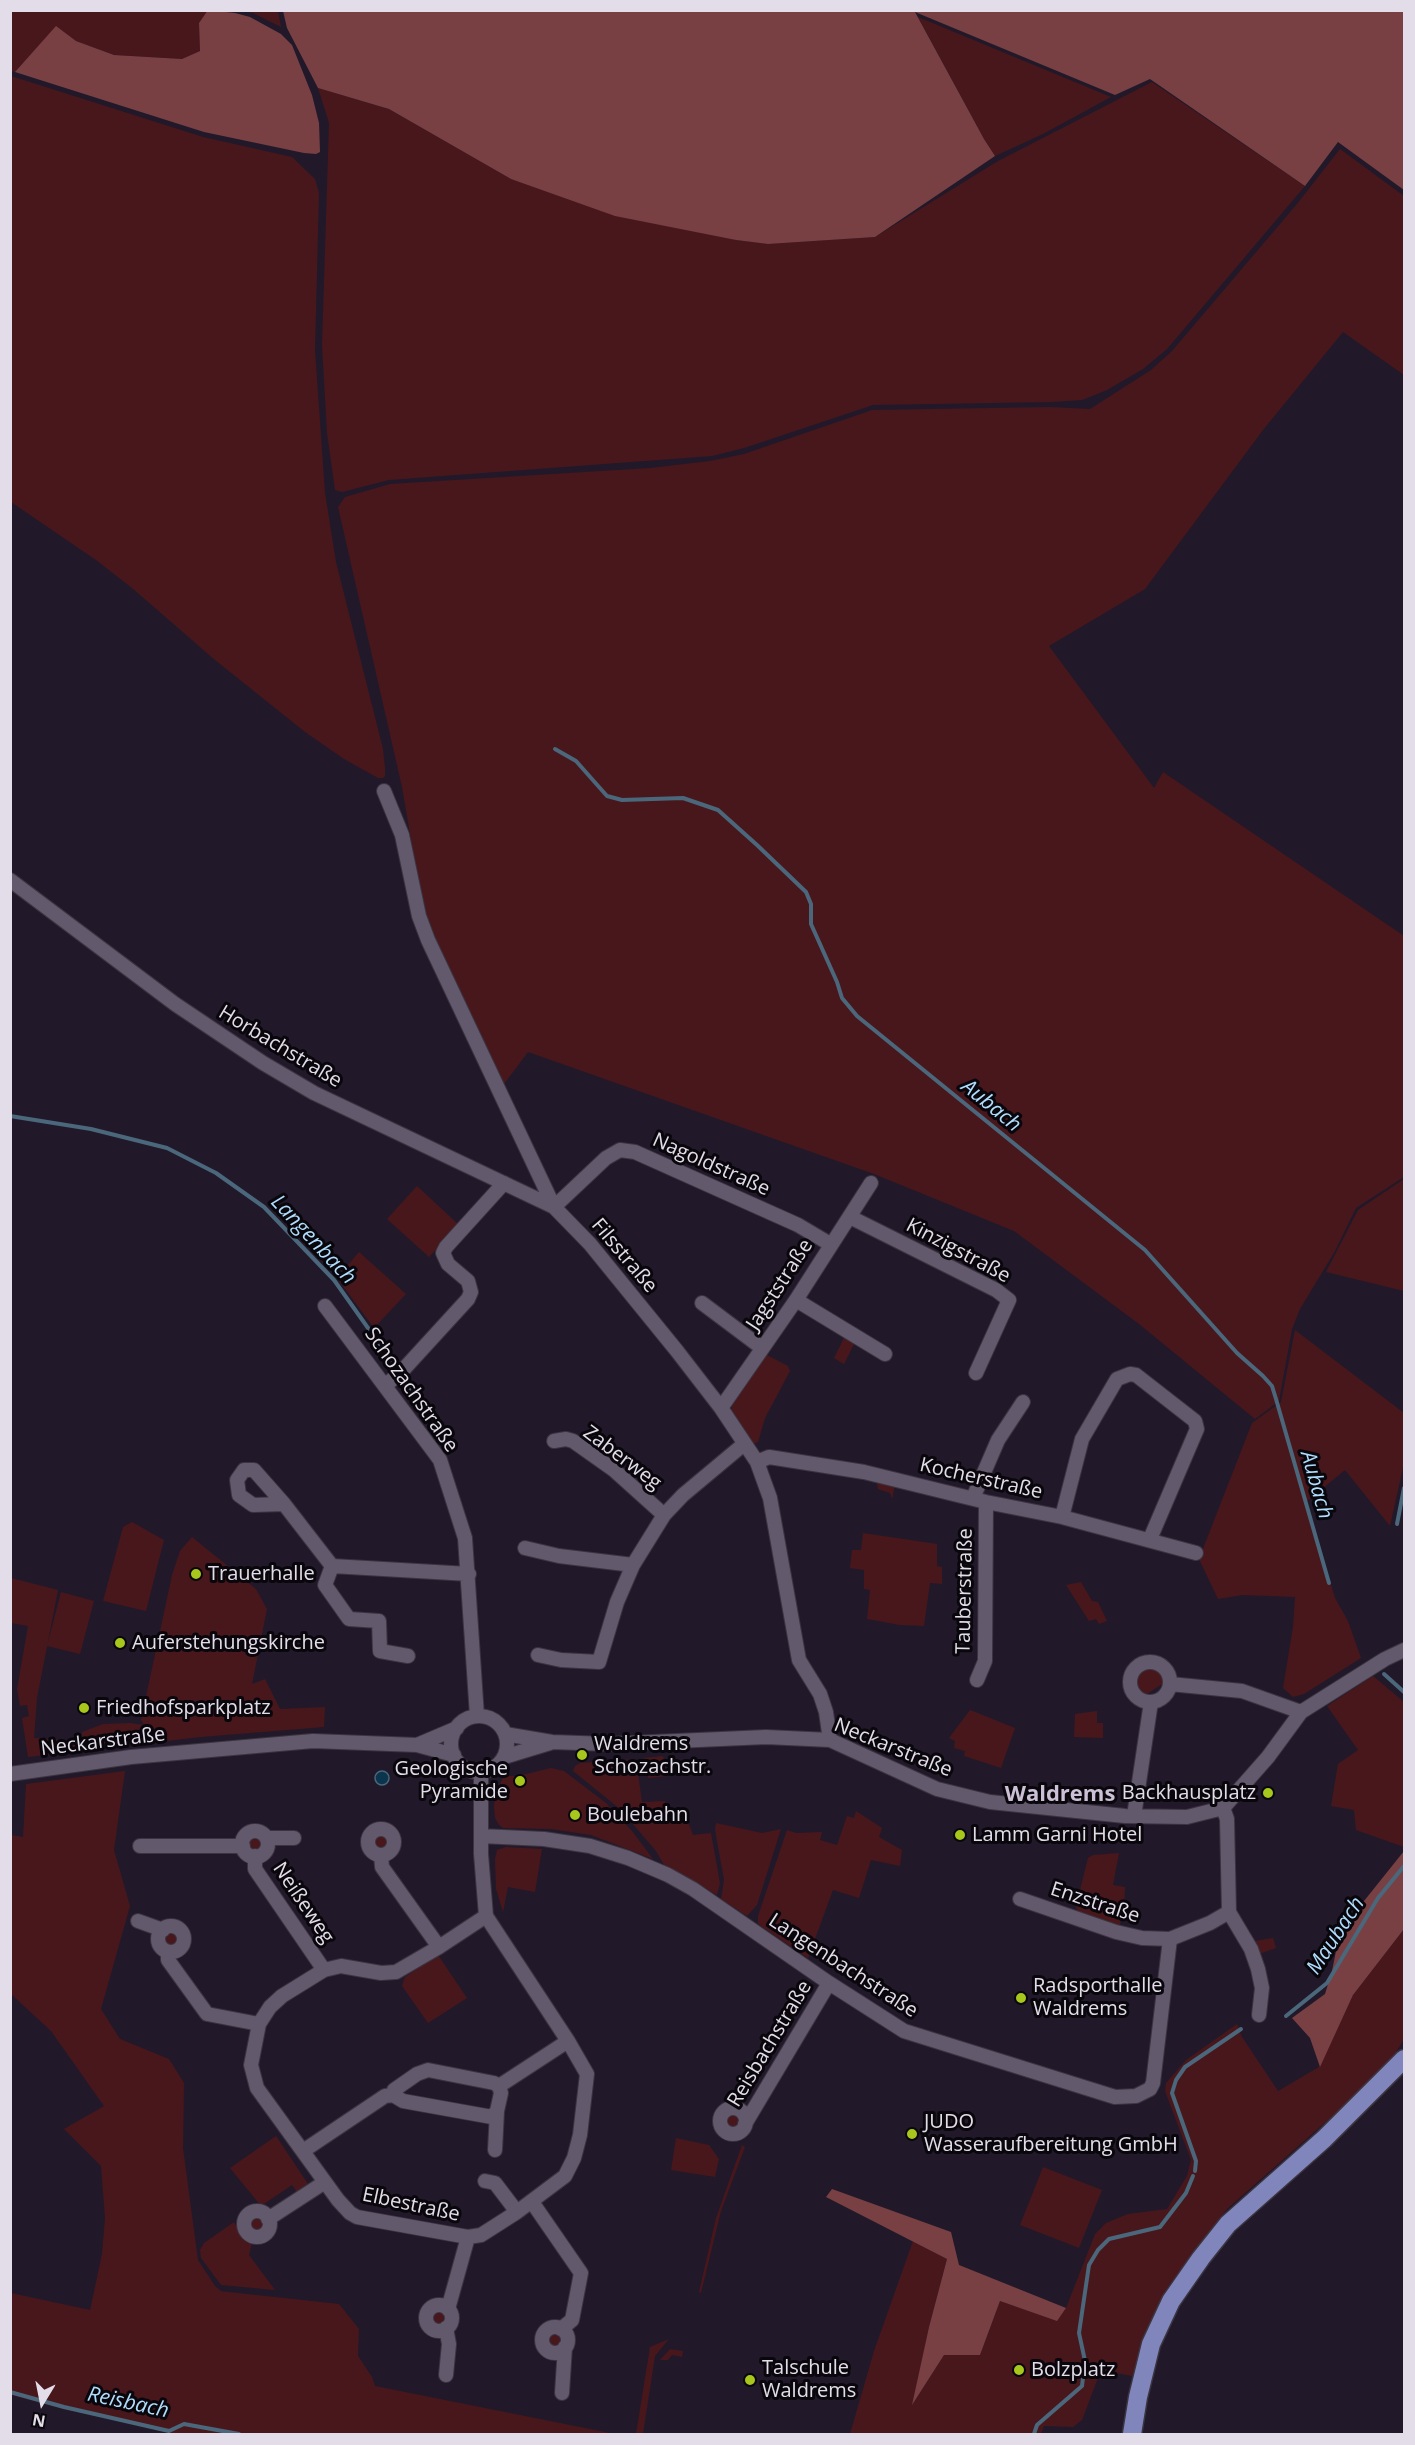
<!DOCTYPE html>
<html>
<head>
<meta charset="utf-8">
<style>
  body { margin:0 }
  #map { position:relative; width:1415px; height:2445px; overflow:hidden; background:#211929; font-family:"Open Sans",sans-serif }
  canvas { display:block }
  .frame { position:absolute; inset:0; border:12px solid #e3dde9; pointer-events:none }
  .north { position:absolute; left:12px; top:2373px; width:60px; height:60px; -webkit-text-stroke:4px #09060c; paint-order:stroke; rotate:190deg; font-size:16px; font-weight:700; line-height:24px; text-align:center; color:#e3dde9 }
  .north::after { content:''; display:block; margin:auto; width:21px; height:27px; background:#e3dde9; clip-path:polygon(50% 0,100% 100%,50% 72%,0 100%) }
</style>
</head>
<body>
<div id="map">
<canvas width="1415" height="2445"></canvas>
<div class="frame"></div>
<div class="north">N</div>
</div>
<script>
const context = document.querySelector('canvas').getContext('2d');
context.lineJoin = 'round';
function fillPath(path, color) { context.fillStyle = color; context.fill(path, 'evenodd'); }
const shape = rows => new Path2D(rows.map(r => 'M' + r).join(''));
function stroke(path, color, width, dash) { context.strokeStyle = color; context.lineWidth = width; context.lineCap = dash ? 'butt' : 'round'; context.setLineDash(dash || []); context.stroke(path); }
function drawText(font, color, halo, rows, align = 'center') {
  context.font = font + ' "Open Sans",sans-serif'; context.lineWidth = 6; context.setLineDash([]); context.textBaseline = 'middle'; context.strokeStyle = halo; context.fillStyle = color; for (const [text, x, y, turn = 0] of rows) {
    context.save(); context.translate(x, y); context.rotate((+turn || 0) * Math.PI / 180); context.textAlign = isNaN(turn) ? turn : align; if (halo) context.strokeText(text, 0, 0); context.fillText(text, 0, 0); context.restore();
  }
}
const green = shape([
  [10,11,208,11,199,23,200,51,182,59,114,55,76,41,56,27,15,72,11,71],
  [243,11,278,11,281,27,253,13],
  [918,17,1111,97,1043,134,995,156,984,139],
  [11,76,203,137,292,157,315,179,319,193,315,350,325,493,336,562,383,749,385,768,385,776,383,778,378,778,344,759,305,732,215,660,132,588,96,560,11,502],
  [1152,82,1305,186,1167,349,1143,369,1107,390,1082,400,1052,402,873,405,744,448,712,456,389,480,342,492,335,490,327,433,322,345,329,123,318,88,389,109,511,179,736,240,768,244,875,237,998,161],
  [1340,149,1404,196,1404,375,1343,332,1263,430,1145,589,1049,646,1154,788,1163,772,1404,936,1404,1177,1356,1208,1335,1251,1300,1309,1292,1329,1279,1401,1255,1419,1139,1324,1014,1231,874,1174,528,1052,504,1084,424,915,402,787,338,507,345,497,390,484,650,468,710,461,744,454,872,410,1051,407,1090,409,1151,370,1172,351,1297,204],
  [1404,1179,1404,1291,1326,1272,1358,1210],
  [417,1186,459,1225,429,1257,387,1219],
  [359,1252,406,1294,374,1328,337,1278],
  [1295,1330,1404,1413,1404,1463,1390,1526,1345,1470,1306,1502,1335,1598,1348,1621,1361,1658,1304,1694,1293,1697,1283,1688,1293,1627,1295,1597,1242,1595,1218,1599,1199,1559,1252,1423,1281,1402],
  [845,1336,855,1342,844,1364,834,1358],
  [765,1354,788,1366,790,1371,765,1418,758,1442,753,1444,731,1410,733,1402],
  [877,1482,895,1485,892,1499,890,1493,878,1489],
  [132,1522,164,1540,146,1611,103,1601,123,1527],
  [863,1533,937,1544,937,1566,942,1567,942,1584,930,1583,924,1626,900,1625,867,1619,870,1590,864,1589,864,1570,850,1568,852,1550,861,1550],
  [192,1537,256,1589,267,1609,252,1684,265,1679,280,1709,325,1707,324,1727,201,1737,28,1757,22,1718,29,1716,27,1705,20,1706,17,1689,28,1626,11,1623,11,1578,58,1590,37,1698,34,1738,82,1741,82,1732,103,1724,130,1723,144,1725,141,1720,172,1575,180,1551],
  [1081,1582,1092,1601,1098,1602,1107,1621,1099,1624,1096,1619,1089,1621,1066,1585],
  [61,1592,94,1601,80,1654,47,1646],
  [1158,1666,1164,1669,1167,1674,1165,1682,1147,1694,1134,1690,1132,1681,1139,1672,1144,1668],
  [1373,1676,1404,1702,1404,1847,1356,1830,1354,1810,1331,1806,1338,1764,1358,1750,1327,1706],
  [970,1710,1015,1728,1001,1768,964,1756,965,1751,954,1748,955,1741,949,1738],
  [1097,1711,1097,1723,1103,1723,1103,1738,1074,1737,1075,1714],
  [663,1756,668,1776,648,1778,644,1758],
  [636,1759,642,1802,665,1801,666,1817,682,1816,687,1819,693,1835,711,1833,720,1883,717,1895,664,1865,656,1851,620,1809,573,1771,575,1766,580,1763],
  [551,1768,564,1771,606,1803,632,1831,653,1859,591,1835,551,1829,503,1828,499,1825,495,1818,494,1806,496,1792,504,1776,518,1776],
  [125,1771,114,1850,130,1906,101,2009,120,2039,169,2059,184,2083,183,2148,198,2260,215,2286,221,2291,229,2292,339,2304,359,2329,358,2356,372,2377,375,2386,615,2434,166,2434,166,2431,63,2409,11,2395,11,2293,90,2310,102,2254,105,2218,101,2166,64,2129,104,2106,51,2031,11,1994,11,1835,23,1837,26,1784],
  [856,1811,882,1828,879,1837,902,1850,900,1866,871,1860,859,1898,833,1890,808,1958,758,1924,758,1916,787,1830,796,1833,822,1832,820,1840,837,1845,847,1816,854,1818],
  [716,1823,762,1833,781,1829,757,1905,747,1916,721,1899,724,1880,715,1830],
  '373 1843a8 8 0 1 1 16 0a8 8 0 1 1-16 0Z',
  '247 1844a8 8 0 1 1 16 0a8 8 0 1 1-16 0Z',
  [506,1847,542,1849,535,1892,508,1887,503,1912,496,1889,495,1859,497,1850],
  [1119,1853,1113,1885,1125,1887,1124,1906,1121,1906,1120,1930,1078,1914,1076,1906,1088,1858,1093,1855],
  [1404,1929,1404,2039,1393,2057,1337,2112,1227,2209,1168,2287,1150,2325,1132,2376,1101,2370,1082,2420,1073,2427,1044,2426,1041,2434,850,2434,874,2351,913,2241,947,2259,929,2327,913,2403,944,2355,980,2355,1000,2301,1057,2320,1066,2308,1095,2234,1106,2223,1128,2214,1167,2209,1187,2176,1191,2160,1165,2091,1166,2083,1186,2060,1237,2024,1242,2037,1278,2091,1319,2067,1353,1995],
  '164 1940a8 8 0 1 1 16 0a8 8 0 1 1-16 0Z',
  [1273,1938,1276,1948,1259,1954,1255,1941],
  [438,1955,467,1998,428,2023,402,1986,405,1977],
  '725 2122a8 8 0 1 1 16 0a8 8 0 1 1-16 0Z',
  [276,2136,308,2184,297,2192,292,2185,261,2206,230,2168],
  [676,2138,709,2145,719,2159,715,2177,671,2170],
  [742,2145,745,2147,721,2211,701,2293,699,2292,716,2218],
  [1043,2167,1102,2190,1079,2248,1020,2225],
  '249 2224a8 8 0 1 1 16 0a8 8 0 1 1-16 0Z',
  [234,2222,246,2242,252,2243,249,2255,275,2290,221,2285,201,2258,200,2250,204,2243],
  '431 2318a8 8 0 1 1 16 0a8 8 0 1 1-16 0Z',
  '547 2340a8 8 0 1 1 16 0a8 8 0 1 1-16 0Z',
  [669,2339,655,2356,643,2434,636,2434,650,2347],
  [670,2349,683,2351,682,2357,672,2355,668,2360,660,2360]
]);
const forest = shape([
  [208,10,235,13,250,17,281,34,292,45,312,95,319,123,320,152,316,154,304,153,204,132,15,72,56,26,76,41,114,55,182,59,200,51,199,23],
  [283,11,1404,11,1404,190,1338,142,1305,186,1150,79,1115,95,915,12,984,139,995,156,875,237,768,244,736,240,615,216,511,179,389,109,318,88,287,28],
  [1404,1851,1404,1929,1353,1995,1320,2067,1310,2038,1292,2018,1325,1994,1332,1971,1340,1931],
  [832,2189,951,2232,959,2265,1066,2308,1057,2321,1000,2301,980,2355,944,2355,912,2405,929,2327,947,2259,826,2197]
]);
const water = shape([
  '375 1778a7 7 0 1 1 14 0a7 7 0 1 1-14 0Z'
]);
const stream = shape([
  [555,749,576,761,607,796,622,800,683,798,718,810,757,845,806,892,811,904,811,924,837,982,842,998,857,1016,1145,1250,1237,1353,1263,1376,1272,1386,1276,1399,1329,1583],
  [10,1116,91,1129,167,1148,216,1173,264,1207,334,1280,397,1369],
  [408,1386,418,1401],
  [1397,1524,1404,1488],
  [1384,1674,1404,1692],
  [1286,2016,1327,1983,1378,1898,1404,1866],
  [1195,2171,1196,2161,1172,2093,1176,2080,1185,2067,1241,2029],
  [10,2392,64,2407,169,2431,184,2424,239,2434],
  [1034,2434,1037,2425,1082,2386,1085,2361,1079,2333,1089,2265,1098,2250,1109,2239,1160,2227,1186,2193,1193,2176]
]);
const minor = shape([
  [384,791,402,835,419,916,428,940,554,1207,590,1244,677,1351,721,1408,757,1462,770,1498,799,1660,820,1694,826,1712,830,1740],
  [10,880,175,1004,263,1063,314,1093,554,1207],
  [554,1207,606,1158,620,1150,635,1152,798,1225,830,1244],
  [850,1217,996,1290,1009,1300,976,1373],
  [796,1300,885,1354],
  [702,1303,762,1348],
  [325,1306,440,1460,465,1538,477,1716],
  [386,1385,403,1370,468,1299,471,1292,468,1281,448,1264,443,1253,446,1247,504,1183],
  [721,1408,796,1300,871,1183],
  [554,1441,566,1439,573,1441,614,1470,664,1515],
  [757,1462,769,1457,864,1472,986,1502,1062,1517,1196,1553],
  [973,1498,998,1440,1023,1402],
  [284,1504,253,1505,239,1495,237,1480,244,1470,254,1470,284,1504,332,1566,469,1574],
  [1062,1517,1082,1439,1117,1379,1130,1374,1136,1375,1195,1421,1197,1429,1150,1539],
  [525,1548,559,1556,633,1565],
  [332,1566,325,1585,349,1619,379,1621,380,1651,408,1656],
  [538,1655,561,1660,599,1662,617,1602,633,1565,664,1515,683,1495,744,1444],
  '1130 1682a20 20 0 1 1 40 0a20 20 0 1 1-40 0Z',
  [977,1680,985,1661,986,1502],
  [1170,1684,1242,1691,1301,1712],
  '451 1744a28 28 0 1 1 56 0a28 28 0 1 1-56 0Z',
  [505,1734,552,1742,608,1744,766,1737,830,1740,937,1789,990,1802,1125,1816,1187,1817,1223,1808,1268,1757,1301,1712,1385,1659,1404,1650],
  [417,1745,457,1728],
  [504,1757,550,1743],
  [481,1772,481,1854,486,1916,568,2041,587,2074,580,2135,574,2158,565,2176,517,2212,481,2235,468,2237,357,2217,350,2213,338,2200,257,2088,251,2065,259,2024,270,2007,282,1996,324,1970,341,1966,381,1973,396,1972,439,1947,486,1916],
  [10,1774,131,1757,313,1741,417,1745,454,1755],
  [1134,1816,1151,1702],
  '368 1842a13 13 0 1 1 26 0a13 13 0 1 1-26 0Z',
  '242 1844a13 13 0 1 1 26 0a13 13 0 1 1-26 0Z',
  [481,1836,544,1839,590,1846,628,1858,668,1875,693,1889,829,1983,904,2031,1115,2097,1136,2096,1150,2089,1153,2083,1170,1939],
  [267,1838,294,1838],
  [140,1846,243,1846],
  [381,1855,382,1867,439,1947],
  [255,1856,255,1869,324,1970],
  [1020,1899,1116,1932,1142,1938,1170,1939,1210,1923,1229,1912,1227,1819,1223,1808],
  [1229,1912,1251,1949,1258,1969,1262,1988,1259,2015],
  [138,1921,163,1930],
  '158 1939a13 13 0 1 1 26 0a13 13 0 1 1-26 0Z',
  [168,1952,168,1960,207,2014,259,2024],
  [393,2095,394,2090,417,2074,428,2070,494,2083,499,2086,568,2041],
  '720 2121a13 13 0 1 1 26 0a13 13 0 1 1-26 0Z',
  [745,2124,829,1983],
  [495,2150,497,2111],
  [303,2151,385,2096,393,2095,403,2101,492,2117,497,2111,501,2093,499,2086],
  [485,2181,495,2183,517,2212],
  [532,2202,581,2273,572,2320,561,2329],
  '244 2224a13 13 0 1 1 26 0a13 13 0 1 1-26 0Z',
  [268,2219,325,2182],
  '426 2318a13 13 0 1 1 26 0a13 13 0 1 1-26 0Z',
  [448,2309,468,2237],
  '542 2340a13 13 0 1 1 26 0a13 13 0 1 1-26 0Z',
  [446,2375,449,2344,446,2328],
  [562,2393,565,2347]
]);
const major = shape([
  [1132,2434,1138,2397,1151,2344,1171,2301,1201,2258,1228,2224,1324,2139,1404,2059]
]);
const markers = [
  [196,1574,6,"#a8c71c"],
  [120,1643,6,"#a8c71c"],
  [84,1708,6,"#a8c71c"],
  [582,1755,6,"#a8c71c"],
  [520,1781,6,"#a8c71c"],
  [1268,1793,6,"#a8c71c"],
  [575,1815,6,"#a8c71c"],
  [960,1835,6,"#a8c71c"],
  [1021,1998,6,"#a8c71c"],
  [912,2134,6,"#a8c71c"],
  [1019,2370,6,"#a8c71c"],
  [750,2380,6,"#a8c71c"]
];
const streetNames = [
  ["Horbachstraße",280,1047,31],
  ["Nagoldstraße",711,1165,24],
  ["Kinzigstraße",958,1251,28],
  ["Filsstraße",624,1256,50],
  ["Jagststraße",780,1285,-57],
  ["Schozachstraße",411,1390,55],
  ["Zaberweg",622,1458,37],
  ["Kocherstraße",981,1479,13],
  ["Tauberstraße",965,1591,-89],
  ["Neckarstraße",103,1742,-7],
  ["Neckarstraße",893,1748,22],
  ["Neißeweg",303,1903,56],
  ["Enzstraße",1095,1903,18],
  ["Langenbachstraße",843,1966,33],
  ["Reisbachstraße",770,2044,-59],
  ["Elbestraße",411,2205,12]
];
const poiNames = [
  ["Trauerhalle",208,1574],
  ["Auferstehungskirche",132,1643],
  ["Friedhofsparkplatz",96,1708],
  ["Waldrems",594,1744],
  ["Schozachstr.",594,1767],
  ["Geologische",508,1769,"right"],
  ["Pyramide",508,1792,"right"],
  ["Backhausplatz",1256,1793,"right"],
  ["Boulebahn",587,1815],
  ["Lamm Garni Hotel",972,1835],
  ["Radsporthalle",1033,1986],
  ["Waldrems",1033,2009],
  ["JUDO",924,2122],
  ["Wasseraufbereitung GmbH",924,2145],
  ["Talschule",762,2368],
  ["Waldrems",762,2391],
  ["Bolzplatz",1031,2370]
];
const waterNames = [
  ["Aubach",991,1106,39],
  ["Langenbach",313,1240,47],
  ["Aubach",1316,1485,74],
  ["Maubach",1336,1936,-57],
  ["Reisbach",128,2403,12]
];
const quarterNames = [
  ["Waldrems",1060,1795]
];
fillPath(green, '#48171c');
fillPath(forest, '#784043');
fillPath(water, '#0a354d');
stroke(water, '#4b677c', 1.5);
stroke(stream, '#4b677c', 4);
stroke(minor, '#3b3441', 16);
stroke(major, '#3b3441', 21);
stroke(minor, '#63596d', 14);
stroke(major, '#8086bc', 18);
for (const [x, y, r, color] of markers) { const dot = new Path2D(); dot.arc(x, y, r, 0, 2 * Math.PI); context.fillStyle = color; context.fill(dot); stroke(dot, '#09060c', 2); }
drawText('20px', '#e3dde9', '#09060c', streetNames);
drawText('20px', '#e3dde9', '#09060c', poiNames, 'left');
drawText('italic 21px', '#afddfd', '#09060c', waterNames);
drawText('bold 22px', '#ccc0d7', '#09060c', quarterNames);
</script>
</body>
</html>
